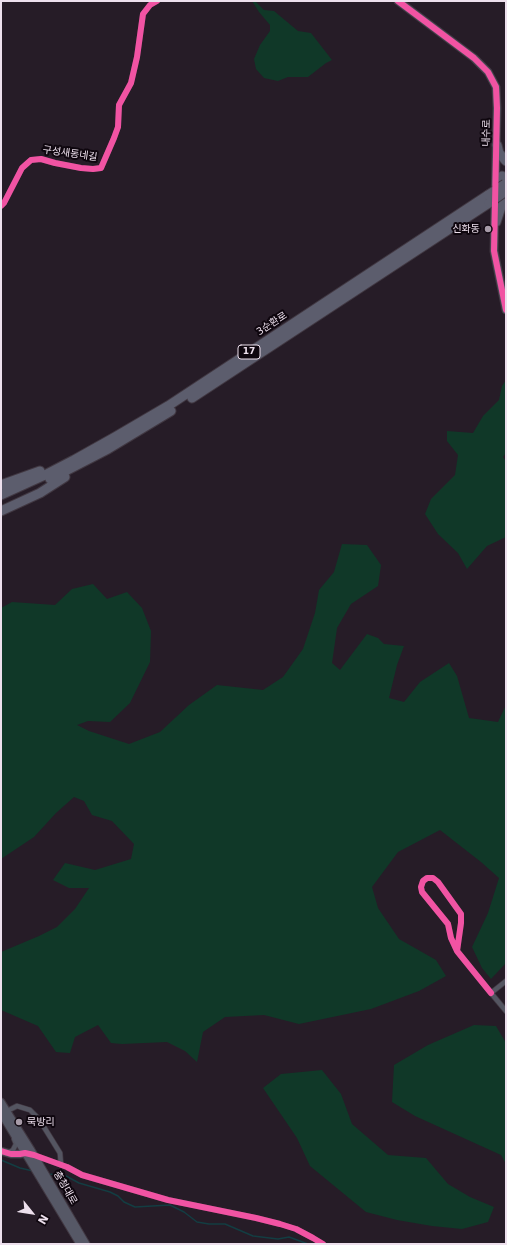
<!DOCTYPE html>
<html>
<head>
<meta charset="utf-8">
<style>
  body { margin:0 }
  #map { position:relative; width:507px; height:1245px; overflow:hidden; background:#261c27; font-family:"DejaVu Sans",sans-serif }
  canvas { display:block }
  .frame { position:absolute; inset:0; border:2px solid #ede0ed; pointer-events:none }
  .north { position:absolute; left:12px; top:1193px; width:40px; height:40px; -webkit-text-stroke:3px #0e060e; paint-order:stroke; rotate:120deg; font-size:11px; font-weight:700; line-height:16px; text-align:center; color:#ede0ed }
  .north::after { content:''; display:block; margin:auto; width:14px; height:18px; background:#ede0ed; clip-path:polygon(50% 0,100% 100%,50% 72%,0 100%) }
</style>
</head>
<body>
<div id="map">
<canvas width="507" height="1245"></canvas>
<div class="frame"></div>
<div class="north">N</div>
</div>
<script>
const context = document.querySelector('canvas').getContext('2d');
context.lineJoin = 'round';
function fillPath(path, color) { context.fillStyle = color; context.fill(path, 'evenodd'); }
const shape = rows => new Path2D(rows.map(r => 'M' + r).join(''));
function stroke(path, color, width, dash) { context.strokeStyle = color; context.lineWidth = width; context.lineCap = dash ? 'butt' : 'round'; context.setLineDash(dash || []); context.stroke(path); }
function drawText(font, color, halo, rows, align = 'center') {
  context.font = font + ' "DejaVu Sans","Noto Sans KR",sans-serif'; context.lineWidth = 4; context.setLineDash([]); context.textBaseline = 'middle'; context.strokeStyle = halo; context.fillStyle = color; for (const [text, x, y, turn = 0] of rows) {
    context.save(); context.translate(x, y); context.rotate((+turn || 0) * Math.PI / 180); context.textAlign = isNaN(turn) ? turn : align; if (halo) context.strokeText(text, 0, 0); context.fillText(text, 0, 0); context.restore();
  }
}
const green = shape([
  [252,1,255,1,264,10,274,11,298,31,311,33,332,60,326,63,308,77,288,77,278,81,264,78,256,69,254,59,260,45,270,31,270,25,259,12],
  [506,380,506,453,503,457,506,461,506,537,487,546,467,569,458,553,438,534,425,514,431,499,455,475,458,455,447,441,447,431,473,433,483,416,499,400,502,386],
  [342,544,367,545,381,565,378,586,351,604,337,628,332,663,340,670,367,634,378,638,384,644,404,646,397,665,389,698,404,702,420,682,449,663,457,676,469,718,498,722,506,705,506,963,491,979,482,968,472,947,488,913,499,878,481,862,440,830,398,852,372,887,378,908,399,939,436,960,446,976,419,991,371,1009,299,1024,264,1015,225,1017,203,1032,197,1062,185,1051,167,1042,122,1044,111,1043,98,1025,75,1037,70,1053,56,1052,38,1026,1,1010,1,952,39,936,57,927,75,909,89,888,69,888,53,880,65,863,95,870,131,859,134,844,112,821,92,815,84,801,74,797,56,813,34,837,1,859,1,608,12,602,55,605,72,589,93,584,107,599,127,592,142,608,151,631,150,662,130,703,110,722,88,721,77,725,89,731,129,744,160,732,189,705,217,685,263,690,283,677,303,649,315,613,319,590,334,572],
  [474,1025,496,1026,506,1043,506,1164,501,1155,415,1116,392,1102,394,1065,428,1045],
  [322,1070,341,1094,352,1124,388,1155,426,1158,448,1184,470,1197,494,1207,488,1222,462,1229,432,1226,397,1220,366,1212,310,1166,297,1138,263,1088,281,1074]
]);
const stream = shape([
  [1,1160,20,1168,33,1171],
  [49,1174,66,1176,79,1183,110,1192,118,1196,124,1202,135,1207,170,1205,184,1212,197,1222,209,1224,225,1224,253,1236,278,1239,289,1237,308,1244]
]);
const street = shape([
  [1,206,4,203,22,168,31,160,41,159,55,163,81,168,93,169,101,168,114,138,118,127,119,105,131,83,137,57,143,14,150,5,157,1],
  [457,951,461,923,461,914,438,882,433,878,427,878,423,881,421,887,422,892,448,924,451,938,457,951,491,993],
  [506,981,491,993,506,1011],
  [11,1109,17,1106,30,1110,39,1119,60,1153,61,1165],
  [8,1153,13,1150,16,1144,14,1139],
  [34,1155,67,1167,82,1175,168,1200,256,1218,280,1224,296,1229,313,1238,323,1244]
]);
const secondary = shape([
  [398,1,474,58,488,72,496,87,497,108,494,251,506,310],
  [1,1102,31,1150,86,1244],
  [1,1113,80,1244],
  [1,1151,11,1154,20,1154,25,1153]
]);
const highway = shape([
  [497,145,499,153,506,161],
  [502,176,499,183,499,189,501,196,506,200],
  [496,222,501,207,506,200],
  [192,398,489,203],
  [50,479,108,449,171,411],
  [1,485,40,471],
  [1,495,45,475,74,460,115,437,168,406,488,195],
  [1,511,40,493,65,477]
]);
const highwayBridge = shape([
  [488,195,505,184],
  [489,203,506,191]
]);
const cycleway = shape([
  [398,1,474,58,488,72,496,87,497,108,494,251,506,310],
  [1,206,4,203,22,168,31,160,41,159,55,163,81,168,93,169,101,168,114,138,118,127,119,105,131,83,137,57,143,14,150,5,157,1],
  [457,951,461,923,461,914,438,882,433,878,427,878,423,881,421,887,422,892,448,924,451,938,457,951,491,993],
  [1,1151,11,1154,20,1154,25,1153,34,1155,67,1167,82,1175,168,1200,256,1218,280,1224,296,1229,313,1238,323,1244]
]);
const markers = [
  [488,229,4,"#a79ba8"],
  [19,1122,4,"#a79ba8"]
];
const shields = [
  [249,352,22]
];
const shieldNames = [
  ["17",249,352]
];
const streetNames = [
  ["내수로",487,133,-89],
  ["구성새동네길",70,154,8],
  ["3순환로",272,324,-33],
  ["충청대로",65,1188,60]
];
const poiNames = [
  ["신화동",480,229],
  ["묵방리",27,1122,"left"]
];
fillPath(green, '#103828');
stroke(stream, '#133d42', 1.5);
stroke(street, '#413842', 6);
stroke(secondary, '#413842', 9);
stroke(highway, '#413842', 11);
stroke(street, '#545561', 4.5);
stroke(secondary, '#565866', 7);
stroke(highway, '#5c5d6d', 9);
stroke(highwayBridge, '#413842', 11, []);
stroke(highwayBridge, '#5c5d6d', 9);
stroke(cycleway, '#f153a3', 6);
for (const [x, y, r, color] of markers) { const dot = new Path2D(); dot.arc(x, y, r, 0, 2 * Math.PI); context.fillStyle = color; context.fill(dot); stroke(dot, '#0e060e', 1.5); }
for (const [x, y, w] of shields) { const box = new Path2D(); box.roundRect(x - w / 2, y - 7, w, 14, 3); context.fillStyle = '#0e060e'; context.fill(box); stroke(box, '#ede0ed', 1); }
drawText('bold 9px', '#ede0ed', null, shieldNames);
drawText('10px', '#ede0ed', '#0e060e', streetNames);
drawText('10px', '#ede0ed', '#0e060e', poiNames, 'right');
</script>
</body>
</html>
